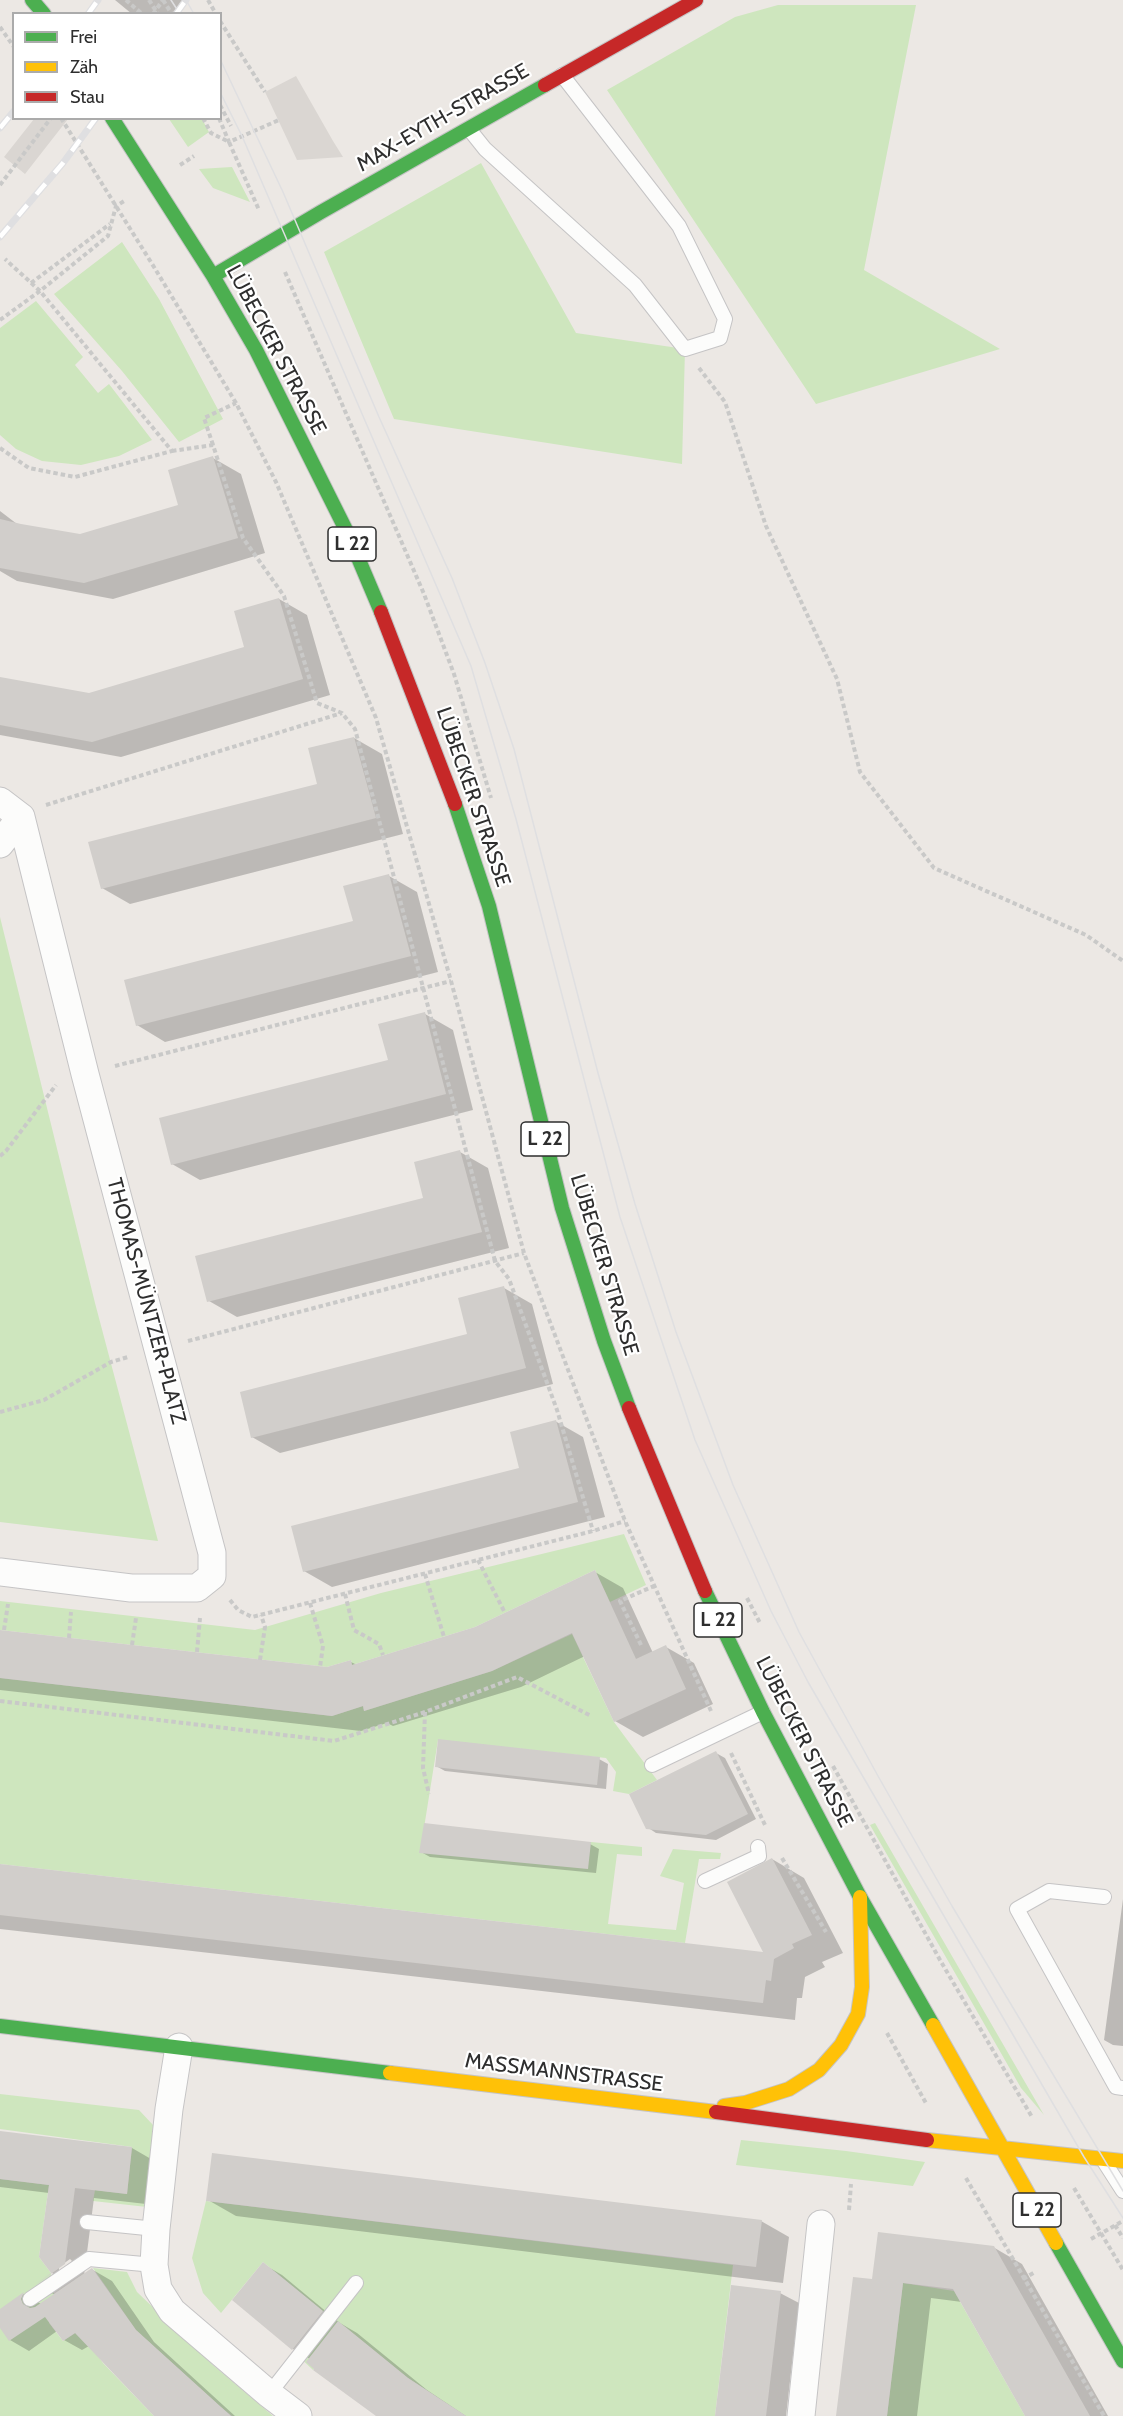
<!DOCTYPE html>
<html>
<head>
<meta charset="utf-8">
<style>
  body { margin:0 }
  #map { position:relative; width:1123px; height:2416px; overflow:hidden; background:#ece8e4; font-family:Cabin,sans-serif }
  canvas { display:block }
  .legend { position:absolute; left:12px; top:12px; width:210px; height:108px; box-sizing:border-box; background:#fff; border:2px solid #ababab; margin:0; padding:8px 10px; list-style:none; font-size:18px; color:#2e2e2e }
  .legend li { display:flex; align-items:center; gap:12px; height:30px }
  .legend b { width:30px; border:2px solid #ababab }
</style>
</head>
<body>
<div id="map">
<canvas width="1123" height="2416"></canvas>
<ul class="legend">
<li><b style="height:8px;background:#4caf50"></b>Frei</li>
<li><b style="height:8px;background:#ffc107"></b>Zäh</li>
<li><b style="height:8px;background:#c62828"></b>Stau</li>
</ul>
</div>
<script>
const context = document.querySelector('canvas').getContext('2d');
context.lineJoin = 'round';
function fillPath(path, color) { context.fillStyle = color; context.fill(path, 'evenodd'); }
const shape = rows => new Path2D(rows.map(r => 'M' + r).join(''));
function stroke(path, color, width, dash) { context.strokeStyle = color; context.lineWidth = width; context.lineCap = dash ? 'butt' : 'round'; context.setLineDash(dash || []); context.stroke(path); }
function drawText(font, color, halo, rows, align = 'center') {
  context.font = font + ' Cabin,sans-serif'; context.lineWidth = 4.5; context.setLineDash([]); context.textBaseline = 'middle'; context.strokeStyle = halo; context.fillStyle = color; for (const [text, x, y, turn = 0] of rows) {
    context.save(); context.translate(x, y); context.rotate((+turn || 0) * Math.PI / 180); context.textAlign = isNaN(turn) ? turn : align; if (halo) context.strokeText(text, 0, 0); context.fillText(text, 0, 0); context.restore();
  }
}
const green = shape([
  [778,5,916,5,864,270,1000,349,816,404,607,90,735,17],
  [169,119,202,119,209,132,188,147],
  [481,163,576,333,685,349,682,464,394,419,324,252],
  [232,167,250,202,213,188,199,169],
  [122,242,159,299,223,419,179,442,122,371,54,294],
  [36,301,83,357,75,365,98,393,109,384,152,440,119,456,81,465,42,461,16,449,0,435,0,328],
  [0,917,95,1303,158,1541,0,1522],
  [624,1534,646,1585,610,1602,595,1570,475,1627,352,1665,351,1660,327,1667,0,1630,0,1601,255,1630,381,1593],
  [572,1634,614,1722,657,1780,629,1794,613,1791,616,1772,606,1758,438,1740,420,1853,591,1842,642,1847,642,1856,617,1854,608,1924,676,1930,684,1883,660,1876,673,1849,721,1853,720,1859,699,1859,685,1943,0,1864,0,1678,332,1716,363,1706,364,1711,492,1671],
  [875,1823,1044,2115,1021,2088,870,1825],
  [0,2094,139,2110,153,2125,147,2207,93,2201,95,2190,127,2194,132,2147,0,2129],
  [741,2140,846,2151,925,2162,913,2186,736,2165],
  [0,2179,49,2185,39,2257,51,2273,54,2295,49,2323,63,2341,80,2330,103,2363,154,2416,0,2416],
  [206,2201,733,2265,715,2416,466,2416,408,2378,345,2327,313,2370,294,2352,326,2314,263,2262,221,2313,203,2293,192,2258],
  [93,2268,127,2272,137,2292,213,2365,273,2416,232,2416,218,2405,136,2330],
  [903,2283,954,2291,1025,2416,887,2416]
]);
const plaza = shape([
  [296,76,333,141,343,157,297,160,265,92],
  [34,119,68,119,25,174,4,157]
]);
const shadow = shape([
  [115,0,188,0,178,14,132,14],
  [213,458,241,474,265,553,113,599,17,581,0,571,0,511,17,524,80,536,180,506],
  [279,599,307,615,330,695,121,757,0,735,0,678,89,695,246,648],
  [354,738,382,754,403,834,130,904,102,888,319,785],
  [389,876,417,892,438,972,165,1042,137,1025,355,922],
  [425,1014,453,1030,473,1110,200,1180,172,1164,390,1061],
  [460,1152,488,1168,509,1248,237,1317,209,1301,425,1199],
  [504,1288,532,1304,553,1384,280,1453,252,1437,469,1335],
  [555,1421,583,1437,605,1517,332,1587,304,1571,521,1469],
  [595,1572,623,1588,653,1653,666,1647,694,1663,713,1704,643,1737,615,1721,585,1656,521,1687,393,1726,387,1723,361,1731,0,1690,0,1631,327,1669,351,1662,357,1665,476,1628],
  [716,1753,725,1758,756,1819,716,1840,656,1833,647,1827],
  [599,1759,608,1764,606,1789,445,1771,436,1766],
  [590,1844,599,1849,596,1873,430,1857,421,1852],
  [772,1859,804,1878,843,1953,822,1962,825,1967,805,1977,802,1998,797,1998,795,2020,0,1929,0,1866,766,1954],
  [1123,1899,1123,2046,1113,2045,1104,2040],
  [0,2132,132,2148,151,2159,146,2204,94,2198,84,2276,93,2270,112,2281,154,2342,235,2416,157,2416,89,2346,82,2350,64,2340,57,2331,29,2351,10,2340,0,2326,0,2311,24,2294,41,2304,55,2295,38,2285,53,2274,41,2257,49,2193,0,2187],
  [70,2259,72,2261,59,2271,59,2267],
  [208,2200,761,2221,789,2237,783,2283,236,2216],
  [993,2247,1022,2264,1108,2416,1027,2416,962,2302,931,2298,917,2416,838,2416,873,2281],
  [263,2264,282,2275,340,2323,357,2333,427,2390,466,2416,381,2416,310,2359,293,2349],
  [780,2293,799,2303,786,2416,717,2416]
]);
const building = shape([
  [213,456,238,538,84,583,0,568,0,519,21,524,80,534,178,505,168,470],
  [279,598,303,679,92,742,0,725,0,677,89,693,244,647,234,611],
  [354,737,376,818,101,889,88,842,317,784,308,748],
  [389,874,411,956,136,1026,124,980,353,921,343,886],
  [425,1012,446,1094,171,1165,159,1118,388,1060,378,1024],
  [460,1150,482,1232,207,1302,195,1256,423,1198,414,1162],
  [504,1286,526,1368,251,1438,240,1392,467,1334,458,1298],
  [556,1420,578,1502,303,1572,291,1526,519,1468,510,1432],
  [595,1570,636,1659,666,1645,686,1689,614,1722,572,1633,492,1671,364,1711,363,1706,332,1716,0,1678,0,1630,327,1667,351,1660,352,1665,475,1627],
  [438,1739,600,1757,597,1785,435,1767],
  [716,1751,748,1814,706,1835,646,1829,629,1794],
  [424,1823,591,1842,588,1869,419,1853],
  [772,1858,812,1935,792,1944,794,1948,774,1959,771,1981,766,1980,763,2003,0,1915,0,1864,763,1952,727,1882],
  [0,2131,132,2147,127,2194,75,2188,65,2264,35,2285,51,2273,39,2257,49,2185,0,2179],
  [212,2153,762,2220,756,2267,206,2201],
  [878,2232,994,2246,1090,2416,1025,2416,953,2289,903,2283,887,2416,836,2416,853,2277,872,2279],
  [263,2262,323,2311,292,2350,232,2300],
  [92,2268,136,2330,231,2416,154,2416,75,2333,63,2341,45,2317,9,2341,0,2328,0,2309,24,2292,21,2299,23,2304,30,2308,35,2307],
  [731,2285,781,2291,766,2416,715,2416],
  [338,2321,408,2378,466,2416,376,2416,313,2370,314,2369,306,2362]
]);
const path = shape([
  [126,0,142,14],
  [149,0,158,14],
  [163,0,172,14],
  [208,0,216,14],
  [220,21,265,92],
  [0,27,14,47],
  [220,105,231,126],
  [61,118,154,267,236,403,276,482,376,718,451,981,524,1253,625,1521,711,1711],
  [203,118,211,133,229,142,259,210],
  [219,118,229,142,279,120],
  [180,165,194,156],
  [0,185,51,118],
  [285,272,424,594,454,674,491,798],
  [31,283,110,224],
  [0,320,40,291,108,236,116,206,126,200],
  [699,368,725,402,766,526,837,679,860,772,934,868,1086,935,1123,961],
  [213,445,204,418,236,403],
  [0,448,29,468,75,477,172,451,40,291,5,259],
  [172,451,213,445,243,538,284,596,317,703,342,713,355,729,495,1261,509,1279,557,1410,593,1531],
  [46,805,342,713],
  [115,1066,451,981],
  [0,1156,6,1151,56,1085],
  [188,1341,524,1253],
  [0,1412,44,1400,111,1362,128,1357],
  [478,1560,505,1613],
  [425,1574,444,1637],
  [345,1594,354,1630,379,1644,383,1655],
  [747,1598,760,1623],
  [230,1600,238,1610,252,1617,593,1531,625,1521],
  [310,1603,323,1646,320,1667],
  [4,1630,8,1604],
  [69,1638,71,1612],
  [132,1645,136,1618],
  [641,1645,620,1601,654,1586],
  [197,1652,200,1618],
  [260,1660,265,1627,261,1615],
  [0,1701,334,1741,425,1712,517,1677,591,1716],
  [425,1712,423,1768,429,1794],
  [731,1753,765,1825],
  [833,1766,940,1960,1032,2117],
  [782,1858,826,1932],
  [887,2033,927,2105],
  [966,2178,1104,2416],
  [1074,2188,1123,2270],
  [849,2210,851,2184],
  [1115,2225,1123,2238],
  [1091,2239,1123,2221],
  [1023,2279,1035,2272]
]);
const lane = shape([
  [469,129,485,149,635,285,685,349,720,338,725,319,679,226,562,75],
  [652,1765,763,1712],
  [705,1881,759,1856,758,1847],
  [1104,1897,1049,1891,1017,1909,1116,2087,1123,2088],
  [1105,2163,1123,2191],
  [87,2222,156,2229],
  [30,2299,89,2259,154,2265],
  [269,2394,356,2283]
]);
const street = shape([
  [0,801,21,817,85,1074,212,1553,212,1576,197,1588,131,1588,0,1572],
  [0,844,21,817],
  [179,2047,169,2109,156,2229,154,2265,158,2289,172,2311,269,2394,298,2416],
  [801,2416,821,2224]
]);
const fast = shape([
  [32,0,44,14],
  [112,118,213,276,256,350,348,534,381,612],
  [213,276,321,212,545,85],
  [455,804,489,906,562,1208,604,1341,629,1408],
  [705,1591,763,1712,860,1897,933,2025],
  [0,2026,390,2073],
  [1056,2243,1123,2361]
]);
const slow = shape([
  [933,2025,1056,2243],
  [390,2073,716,2112],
  [724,2106,745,2103,789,2089,819,2070,841,2045,858,2014,862,1987,860,1897],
  [927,2140,1123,2161]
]);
const jam = shape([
  [545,85,696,0],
  [381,612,455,804],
  [629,1408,705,1591],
  [716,2112,927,2140]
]);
const tram = shape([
  [171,0,180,14],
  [186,0,194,14],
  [220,59,283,192,379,417,452,578,485,663,514,749,598,1073,635,1204,676,1332,733,1485,799,1632,878,1776,952,1906,1123,2191],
  [220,92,242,136,471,666,516,819,620,1217,695,1440,771,1611,808,1682,1084,2157,1123,2218]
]);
const rail = shape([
  [88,14,98,0],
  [176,14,186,0],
  [0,128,14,111],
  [0,237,63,163,96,118]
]);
const pathBridge = shape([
  [153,14,163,0]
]);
const shields = [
  [352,544,48],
  [545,1139,48],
  [718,1620,48],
  [1037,2210,48]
];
const shieldNames = [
  ["L 22",352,544],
  ["L 22",545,1139],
  ["L 22",718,1620],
  ["L 22",1037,2210]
];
const streetNames = [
  ["MAX-EYTH-STRASSE",443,118,-30],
  ["LÜBECKER STRASSE",276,350,62],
  ["LÜBECKER STRASSE",473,797,71],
  ["LÜBECKER STRASSE",604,1265,73],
  ["THOMAS-MÜNTZER-PLATZ",146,1301,75],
  ["LÜBECKER STRASSE",804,1742,63],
  ["MASSMANNSTRASSE",564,2073,7]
];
fillPath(green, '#cee6be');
fillPath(plaza, '#dad6d2');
fillPath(shadow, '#0003');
fillPath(building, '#d1cecb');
stroke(lane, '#c5c4c5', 16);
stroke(street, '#c5c4c5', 29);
stroke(fast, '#c5c4c5', 16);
stroke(slow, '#c5c4c5', 16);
stroke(jam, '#c5c4c5', 16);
stroke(path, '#c9c9c8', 4, [4.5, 3]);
stroke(lane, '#fcfcfb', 14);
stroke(street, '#fcfcfb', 27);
stroke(fast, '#4caf50', 14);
stroke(slow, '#ffc107', 14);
stroke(jam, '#c62828', 14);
stroke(tram, '#dfdfe1', 1.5);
stroke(rail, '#dfdfe1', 7);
stroke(rail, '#fff', 4.5, [14]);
stroke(pathBridge, '#c9c9c8', 4, [4.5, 3]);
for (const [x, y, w] of shields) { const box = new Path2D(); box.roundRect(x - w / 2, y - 17, w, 34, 4.5); context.fillStyle = '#fff'; context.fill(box); stroke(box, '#2e2e2e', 1.5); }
drawText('bold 20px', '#2e2e2e', null, shieldNames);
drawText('21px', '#2e2e2e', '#fff', streetNames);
</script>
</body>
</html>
